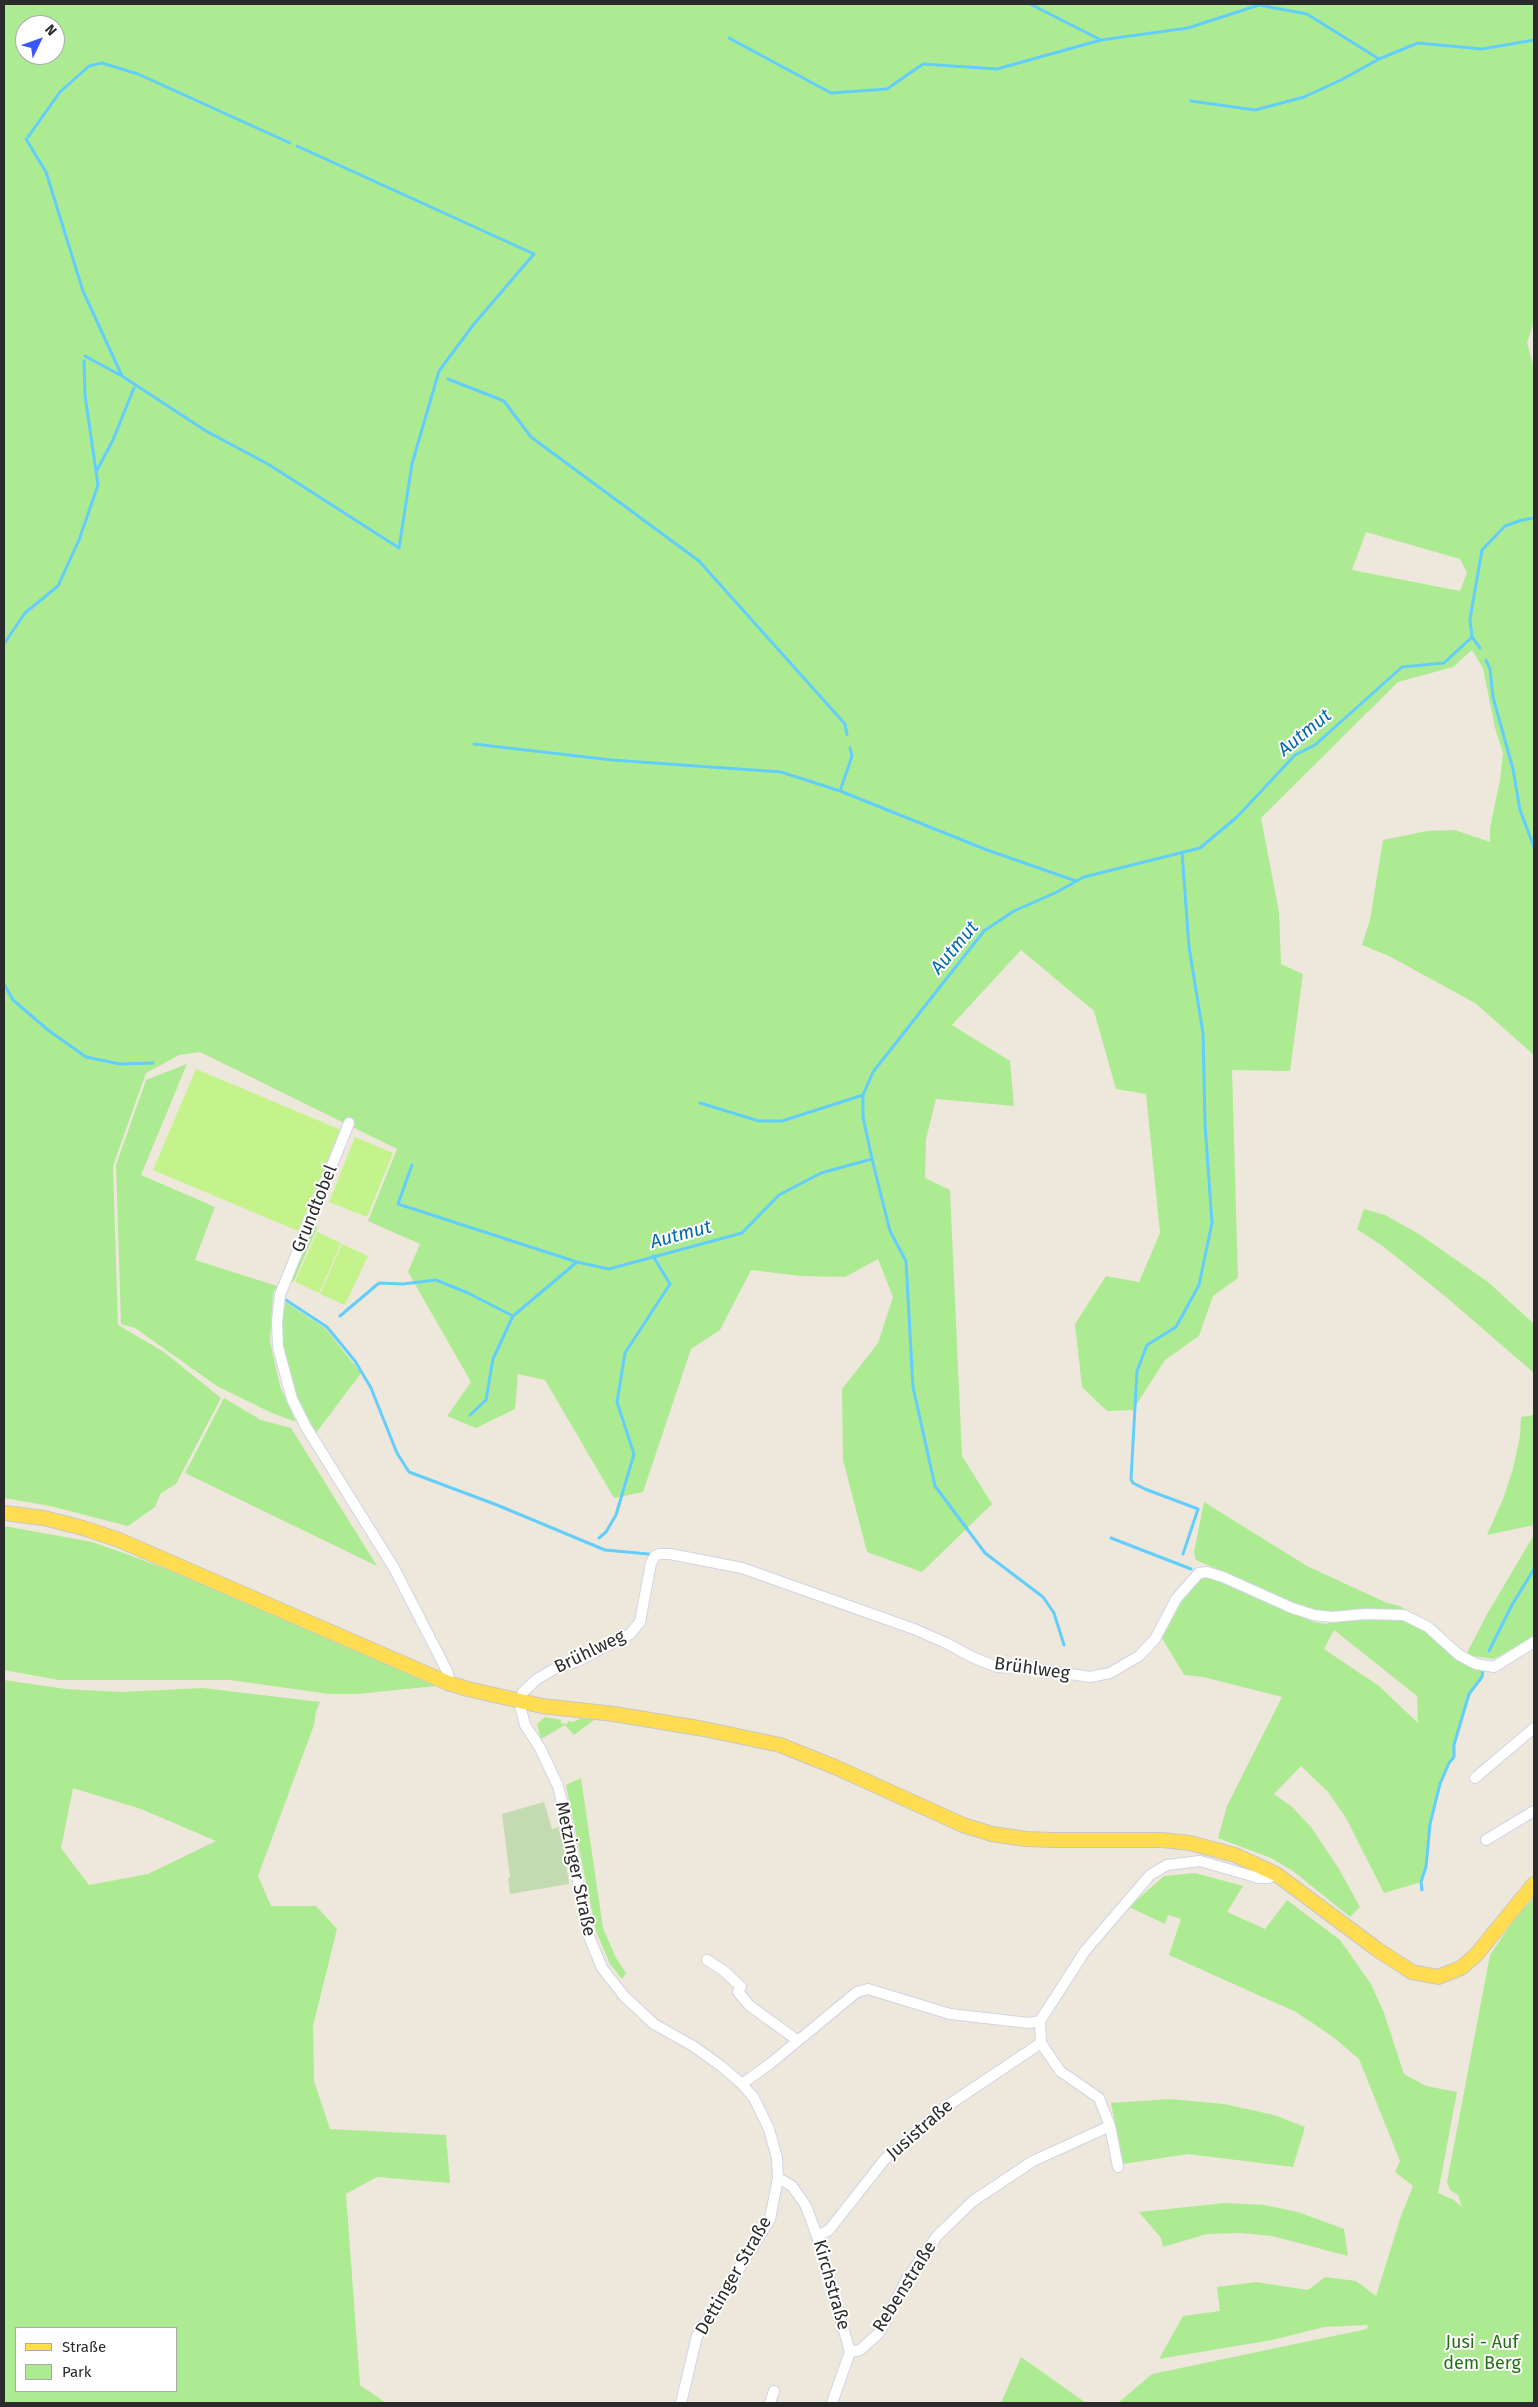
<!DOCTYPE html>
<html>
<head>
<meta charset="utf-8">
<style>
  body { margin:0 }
  #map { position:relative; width:1538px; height:2407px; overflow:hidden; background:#eee7db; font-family:"Fira Sans",sans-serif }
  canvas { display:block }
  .frame { position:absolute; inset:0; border:5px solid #2b2b2b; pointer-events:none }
  .legend { position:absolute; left:15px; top:2327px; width:162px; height:65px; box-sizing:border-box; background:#fff; border:1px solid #aaa; margin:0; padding:6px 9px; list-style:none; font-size:15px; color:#2b2b2b }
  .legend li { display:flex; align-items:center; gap:10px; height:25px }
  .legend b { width:25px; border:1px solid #aaa }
  .north { position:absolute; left:15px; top:15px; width:50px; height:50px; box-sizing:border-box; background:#fff; border:1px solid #aaa; border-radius:50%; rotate:48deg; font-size:14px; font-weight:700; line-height:20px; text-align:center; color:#2b2b2b }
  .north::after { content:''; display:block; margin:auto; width:18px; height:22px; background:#3857ff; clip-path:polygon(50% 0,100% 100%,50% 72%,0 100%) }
</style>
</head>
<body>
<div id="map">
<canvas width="1538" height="2407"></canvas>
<div class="frame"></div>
<ul class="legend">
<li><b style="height:6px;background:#ffdc50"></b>Straße</li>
<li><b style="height:14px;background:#adeb92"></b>Park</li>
</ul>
<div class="north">N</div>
</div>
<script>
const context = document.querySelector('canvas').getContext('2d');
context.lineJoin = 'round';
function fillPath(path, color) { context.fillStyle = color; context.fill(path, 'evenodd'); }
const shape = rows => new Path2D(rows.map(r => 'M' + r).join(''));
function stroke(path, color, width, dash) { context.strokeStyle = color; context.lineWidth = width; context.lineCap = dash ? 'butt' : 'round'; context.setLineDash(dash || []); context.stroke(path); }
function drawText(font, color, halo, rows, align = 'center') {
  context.font = font + ' "Fira Sans",sans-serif'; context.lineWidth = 4; context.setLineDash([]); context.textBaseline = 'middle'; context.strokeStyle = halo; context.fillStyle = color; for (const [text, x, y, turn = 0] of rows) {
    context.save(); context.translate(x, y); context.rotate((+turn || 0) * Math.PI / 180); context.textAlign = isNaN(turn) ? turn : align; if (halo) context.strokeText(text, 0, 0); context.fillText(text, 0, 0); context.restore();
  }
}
const green = shape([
  [4,4,1534,4,1534,321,1527,343,1534,368,1534,1055,1475,1003,1389,956,1362,945,1370,920,1383,840,1427,831,1455,830,1490,842,1490,828,1500,780,1503,753,1495,728,1483,668,1472,650,1453,667,1398,682,1261,818,1279,912,1281,964,1303,974,1290,1071,1232,1070,1238,1278,1213,1296,1199,1336,1165,1360,1133,1410,1107,1411,1082,1387,1075,1324,1106,1276,1139,1282,1160,1233,1146,1094,1116,1089,1094,1011,1021,950,952,1025,1010,1061,1014,1106,936,1099,926,1139,925,1178,950,1190,962,1456,992,1504,922,1572,867,1552,843,1460,842,1389,878,1343,893,1297,878,1259,845,1277,801,1276,751,1270,720,1330,691,1349,643,1492,614,1498,545,1380,518,1374,515,1409,476,1428,447,1416,471,1382,408,1272,420,1244,368,1221,397,1149,200,1052,179,1055,146,1073,113,1166,118,1325,164,1352,221,1398,176,1484,161,1493,155,1507,128,1526,50,1506,4,1498],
  [25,25,55,25,55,55,25,55],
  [1366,532,1460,559,1467,573,1460,591,1352,570],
  [187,1064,141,1175,215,1207,195,1260,277,1286,273,1293,270,1342,280,1386,296,1422,272,1413,217,1386,135,1328,121,1324,116,1165,146,1080],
  [1364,1209,1385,1215,1419,1234,1488,1282,1534,1324,1534,1373,1446,1297,1384,1247,1357,1229],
  [316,1225,317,1228,294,1281,291,1282,290,1281,313,1226],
  [284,1301,325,1328,361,1373,316,1433,303,1413,289,1378,282,1344,281,1316],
  [224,1398,261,1420,291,1428,377,1566,185,1473],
  [1534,1415,1534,1525,1487,1535,1503,1499,1513,1469,1520,1436,1521,1417],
  [1204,1502,1307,1566,1387,1603,1400,1606,1412,1614,1335,1614,1311,1611,1196,1560,1194,1552],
  [4,1526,92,1542,132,1556,204,1584,436,1686,357,1694,329,1694,230,1680,59,1680,4,1670],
  [1534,1535,1534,1637,1494,1659,1466,1655,1487,1614],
  [1206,1575,1314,1622,1326,1624,1337,1620,1362,1617,1403,1619,1426,1630,1456,1658,1483,1670,1482,1677,1469,1694,1454,1745,1454,1757,1449,1763,1440,1784,1430,1824,1426,1867,1421,1882,1384,1893,1346,1818,1328,1792,1301,1766,1274,1794,1292,1807,1311,1827,1339,1869,1360,1907,1350,1917,1293,1871,1271,1858,1218,1838,1227,1806,1282,1697,1203,1677,1184,1675,1162,1638,1189,1588],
  [1334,1630,1417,1696,1418,1723,1379,1686,1324,1649],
  [4,1680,66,1689,122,1692,203,1688,320,1702,316,1711,314,1725,258,1876,271,1906,316,1906,337,1929,313,2026,314,2081,330,2129,446,2135,450,2183,377,2177,346,2194,360,2385,386,2403,4,2403],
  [73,1788,141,1809,216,1841,148,1874,89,1885,61,1848],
  [16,2328,176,2328,176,2391,16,2391],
  [545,1717,561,1720,561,1723,567,1724,568,1721,573,1722,584,1717,597,1718,574,1735,565,1725,541,1739,537,1724],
  [581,1778,603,1928,616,1958,626,1973,622,1979,610,1964,596,1931,566,1785],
  [1195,1873,1243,1886,1227,1912,1265,1929,1287,1900,1340,1940,1371,1984,1384,2013,1404,2074,1426,2086,1457,2092,1438,2193,1454,2200,1462,2207,1458,2195,1450,2190,1447,2182,1490,1955,1516,1917,1534,1898,1534,2403,1118,2403,1152,2374,1367,2329,1368,2325,1324,2327,1272,2340,1159,2359,1183,2316,1220,2311,1217,2287,1256,2282,1308,2290,1325,2277,1356,2281,1376,2296,1401,2216,1413,2186,1395,2172,1400,2161,1359,2059,1333,2037,1296,2012,1169,1955,1181,1919,1168,1915,1165,1924,1129,1907,1164,1876],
  [1170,2099,1224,2104,1274,2115,1305,2127,1293,2167,1188,2154,1123,2164,1111,2103],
  [1225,2203,1264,2205,1298,2212,1344,2229,1348,2256,1272,2236,1241,2233,1207,2234,1163,2247,1161,2238,1139,2212],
  [1021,2357,1086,2403,1001,2403]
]);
const cemetery = shape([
  [544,1802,552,1829,561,1827,569,1884,510,1894,508,1878,510,1877,502,1814]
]);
const pitch = shape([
  [196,1069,341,1130,298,1231,153,1170],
  [355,1137,393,1153,367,1217,329,1202],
  [317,1232,341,1243,319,1293,295,1282],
  [342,1244,368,1256,345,1305,320,1294]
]);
const stream = shape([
  [1030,4,1101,40,1188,28,1259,5,1307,14,1379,59],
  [729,38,831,93,887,89,923,64,997,69,1101,40],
  [1191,101,1255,110,1304,97,1341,80,1379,59,1418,43,1482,49,1534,40],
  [28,137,60,92,89,66,102,63,138,74,290,143],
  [26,139,46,172,83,291,122,376,206,431,266,463],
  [85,356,120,375],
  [448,379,504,401,531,437,699,561,845,724,847,735],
  [268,464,399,548,412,464,439,371,474,324,534,254,297,146],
  [96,472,113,440,134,388],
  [1472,637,1480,648],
  [4,644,25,613,58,586,79,540,98,485,85,395,84,361],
  [1486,660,1490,669,1493,697,1513,769,1520,810,1534,847],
  [474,744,612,760,781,772,840,791,987,850,1076,881],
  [840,791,852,756,850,748],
  [1182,852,1189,947,1203,1033,1205,1124,1212,1223,1199,1285,1176,1327,1147,1345,1137,1371,1131,1479,1133,1483,1145,1489,1198,1509,1183,1554],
  [4,984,13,1000,48,1030,86,1057,120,1064,153,1063],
  [700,1103,759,1121,782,1121,863,1095],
  [872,1159,890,1231,906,1261,913,1387,935,1486,985,1553,1043,1597,1054,1613,1064,1645],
  [412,1165,398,1204,577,1262,609,1269,742,1233,779,1195,821,1173,872,1159,863,1117,863,1095,873,1072,984,931,1014,911,1055,893,1084,877,1200,848,1237,817,1295,755,1315,745,1402,667,1444,663,1472,637,1470,619,1482,550,1505,526,1522,520,1534,518],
  [286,1300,327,1327,355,1361,371,1388,397,1453,409,1472,497,1505,605,1550,648,1554,652,1555,651,1556],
  [340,1316,379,1283,403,1284,436,1280,468,1293,513,1316],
  [470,1415,486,1400,493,1359,513,1316,577,1262],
  [599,1538,606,1532,616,1515,634,1454,617,1402,625,1353,670,1284,653,1256],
  [1111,1538,1191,1569],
  [1489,1651,1512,1605,1534,1569],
  [1422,1890,1421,1882,1426,1867,1430,1824,1440,1784,1449,1763,1454,1757,1454,1745,1469,1694,1482,1677,1483,1670,1479,1669]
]);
const minor = shape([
  [349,1123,280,1295,277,1322,278,1347,292,1399,306,1427,394,1568,447,1671,449,1679,448,1683],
  [1475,1778,1534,1728],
  [1486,1840,1534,1811],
  [707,1960,724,1971,741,1987,738,1992,750,2006,797,2040],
  [1040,2021,1041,2043,1060,2071,1099,2098,1110,2126,1118,2167],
  [742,2084,771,2063,857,1992,868,1989,950,2014,1029,2023,1040,2021,1085,1951,1150,1875,1167,1865,1200,1861,1259,1878,1269,1878,1276,1874],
  [778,2178,792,2186,806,2206,817,2236,850,2352,832,2403],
  [817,2236,829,2230,885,2159,944,2108,1041,2043],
  [850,2352,860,2350,879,2333,907,2279,937,2236,973,2201,1033,2161,1110,2126],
  [681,2403,697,2336,770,2219,778,2178,777,2158,769,2129,754,2098,742,2084,721,2066,693,2046,654,2024,624,1996,602,1968,588,1934,567,1822,558,1786,540,1748,525,1725,519,1702,523,1692,537,1679,556,1668,578,1661,630,1634,640,1622,651,1563,655,1556,659,1554,670,1554,742,1568,914,1629,946,1643,974,1658,997,1667,1036,1669,1090,1677,1110,1673,1139,1656,1155,1639,1176,1599,1199,1573,1207,1572,1223,1577,1292,1608,1314,1615,1332,1617,1365,1614,1404,1615,1428,1627,1459,1655,1476,1664,1494,1667,1534,1642],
  [770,2403,774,2391]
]);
const major = shape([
  [4,1513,44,1518,83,1528,119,1540,448,1683,468,1689,542,1706,614,1714,704,1729,780,1745,835,1767,963,1825,992,1834,1026,1839,1054,1840,1162,1840,1190,1843,1235,1855,1276,1874,1378,1950,1412,1972,1438,1977,1461,1968,1476,1955,1534,1884]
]);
const streetNames = [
  ["Grundtobel",315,1209,-68],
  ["Brühlweg",590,1652,-26],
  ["Brühlweg",1032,1669,8],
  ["Metzinger Straße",575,1869,78],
  ["Jusistraße",920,2130,-41],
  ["Dettinger Straße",734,2276,-60],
  ["Kirchstraße",831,2285,74],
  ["Rebenstraße",905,2287,-58]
];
const parkNames = [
  ["Jusi - Auf",1482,2343],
  ["dem Berg",1482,2364]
];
const waterNames = [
  ["Autmut",1305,733,-39],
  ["Autmut",955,948,-50],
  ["Autmut",681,1235,-15]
];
fillPath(green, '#adeb92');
fillPath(cemetery, '#c4dab1');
fillPath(pitch, '#c4f38c');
stroke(stream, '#63cefc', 3);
stroke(minor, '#d1d4e5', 12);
stroke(major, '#c8c8c8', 16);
stroke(minor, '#fff', 10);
stroke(major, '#ffdc50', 14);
drawText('18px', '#2b2b2b', '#fff', streetNames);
drawText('18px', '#237112', '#fff', parkNames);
drawText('italic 19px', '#006aaa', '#fff', waterNames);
</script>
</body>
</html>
